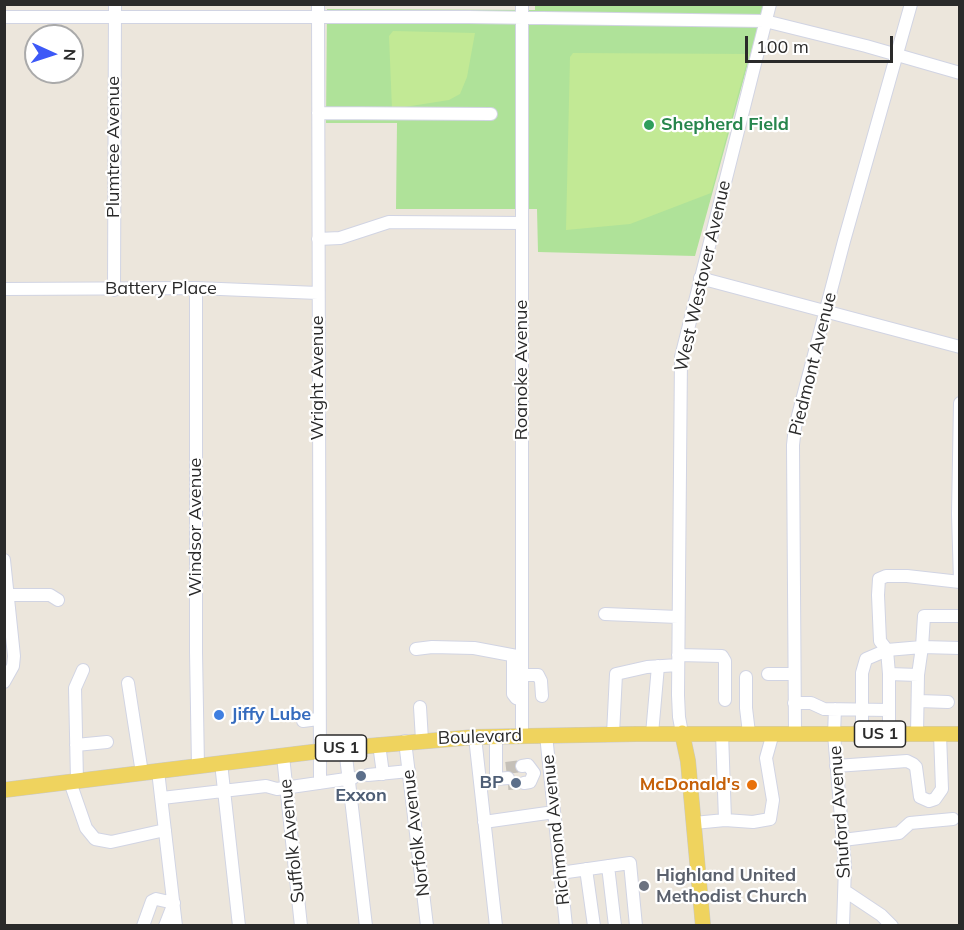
<!DOCTYPE html>
<html>
<head>
<meta charset="utf-8">
<style>
  body { margin:0 }
  #map { position:relative; width:964px; height:930px; overflow:hidden; background:#ece6dc; font-family:Mulish,sans-serif }
  canvas { display:block }
  .frame { position:absolute; inset:0; border:6px solid #2a2a2a; pointer-events:none }
  .north { position:absolute; left:24px; top:24px; width:60px; height:60px; box-sizing:border-box; background:#fff; border:2px solid #aaa; border-radius:50%; rotate:93deg; font-size:16px; font-weight:700; line-height:24px; text-align:center; color:#2a2a2a }
  .north::after { content:''; display:block; margin:auto; width:21px; height:27px; background:#3d59f7; clip-path:polygon(50% 0,100% 100%,50% 72%,0 100%) }
  .scale { position:absolute; left:745px; top:36px; width:148px; height:27px; box-sizing:border-box; border:3px solid #2a2a2a; border-top:0; padding-left:8px; font-size:18px; line-height:21px; white-space:nowrap; color:#2a2a2a; -webkit-text-stroke:4px #fff; paint-order:stroke }
</style>
</head>
<body>
<div id="map">
<canvas width="964" height="930"></canvas>
<div class="frame"></div>
<div class="north">N</div>
<div class="scale">100 m</div>
</div>
<script>
const context = document.querySelector('canvas').getContext('2d');
context.lineJoin = 'round';
function fillPath(path, color) { context.fillStyle = color; context.fill(path, 'evenodd'); }
const shape = rows => new Path2D(rows.map(r => 'M' + r).join(''));
function stroke(path, color, width, dash) { context.strokeStyle = color; context.lineWidth = width; context.lineCap = dash ? 'butt' : 'round'; context.setLineDash(dash || []); context.stroke(path); }
function drawText(font, color, halo, rows, align = 'center') {
  context.font = font + ' Mulish,sans-serif'; context.lineWidth = 4.5; context.setLineDash([]); context.textBaseline = 'middle'; context.strokeStyle = halo; context.fillStyle = color; for (const [text, x, y, turn = 0] of rows) {
    context.save(); context.translate(x, y); context.rotate((+turn || 0) * Math.PI / 180); context.textAlign = isNaN(turn) ? turn : align; if (halo) context.strokeText(text, 0, 0); context.fillText(text, 0, 0); context.restore();
  }
}
const green = shape([
  [535,4,764,5,695,256,538,252,537,209,396,209,397,123,326,123,327,9,535,10]
]);
const pitch = shape([
  [393,31,475,33,467,77,460,94,449,100,392,109,389,36],
  [573,53,749,54,711,193,630,224,566,230,570,57]
]);
const minorTunnel = shape([
  [506,768,522,766],
  [508,784,524,783]
]);
const minor = shape([
  [318,4,320,783],
  [522,4,522,736],
  [4,17,468,17,765,21,866,46,960,73],
  [318,113,491,114],
  [318,239,340,238,389,222,522,223],
  [700,278,960,347],
  [196,288,196,652,198,766],
  [4,289,196,288,318,293],
  [114,290,115,4],
  [960,403,958,514,960,581],
  [4,560,14,656,13,666,4,682],
  [8,595,50,595,58,600],
  [605,614,678,617],
  [416,649,432,647,474,648,522,657],
  [678,655,722,656,725,661,725,700],
  [513,656,513,694,516,698,522,700],
  [768,674,794,674],
  [889,674,918,675],
  [522,675,538,675,541,681,542,696],
  [746,677,746,708,749,733],
  [128,683,142,773],
  [919,701,948,702],
  [794,703,811,703,824,709,889,710],
  [420,707,422,740],
  [835,709,834,734,845,866,843,926],
  [303,721,318,719],
  [682,733,679,717,678,695,681,357,770,4],
  [722,733,725,820],
  [795,733,793,445,795,427,844,241,911,4],
  [613,734,616,674,647,667,678,665],
  [652,734,658,666],
  [862,734,862,673,866,659,887,650,922,647,924,616,960,616],
  [889,734,889,674,887,650,880,641,878,595,879,579,886,576,907,576,960,582],
  [917,734,918,675,922,647,960,648],
  [546,735,566,926],
  [496,736,496,779,508,778],
  [475,737,496,926],
  [405,741,427,926],
  [379,744,383,774],
  [76,745,107,742],
  [345,748,366,926],
  [283,756,301,926],
  [221,763,239,926],
  [522,766,528,765,534,773,530,782,524,783],
  [836,766,907,761,913,764,916,767,920,797,929,801,935,799,942,789,940,734],
  [158,771,176,926],
  [368,775,409,771],
  [77,781,75,688,83,670],
  [70,782,86,828,95,839,111,842,165,830],
  [162,798,266,786,277,789,353,778],
  [484,822,554,812],
  [694,823,725,820,753,822,770,819,773,800,766,758,773,733],
  [843,840,899,833,910,823,953,819],
  [608,866,615,926],
  [586,869,594,926],
  [560,873,630,863,636,926],
  [845,891,881,915,892,926],
  [143,926,152,901,156,899,174,903,165,926]
]);
const major = shape([
  [682,733,688,761,703,926],
  [4,790,345,748,475,737,636,734,960,734]
]);
const markers = [
  [649,125,6,"#2e9e5b"],
  [219,715,6,"#3f7fe0"],
  [361,776,6,"#5c6f8a"],
  [516,783,6,"#5c6f8a"],
  [752,785,6,"#e8710a"],
  [644,886,6,"#6b7280"]
];
const shields = [
  [880,734,51],
  [341,748,51]
];
const shieldNames = [
  ["US 1",880,734],
  ["US 1",341,748]
];
const leisureNames = [
  ["Shepherd Field",661,125]
];
const streetNames = [
  ["Plumtree Avenue",114,147,-90],
  ["West Westover Avenue",703,276,-77],
  ["Battery Place",161,289],
  ["Piedmont Avenue",813,364,-76],
  ["Roanoke Avenue",522,370,-90],
  ["Wright Avenue",318,378,-90],
  ["Windsor Avenue",196,527,-90],
  ["Boulevard",480,737,-2],
  ["Shuford Avenue",840,812,-94],
  ["Richmond Avenue",556,830,-96],
  ["Norfolk Avenue",416,833,-97],
  ["Suffolk Avenue",292,841,-96]
];
const shopNames = [
  ["Jiffy Lube",231,715]
];
const serviceNames = [
  ["BP",504,783],
  ["Exxon",361,796,"center"]
];
const foodNames = [
  ["McDonald's",740,785]
];
const worshipNames = [
  ["Highland United",656,876],
  ["Methodist Church",656,897]
];
fillPath(green, '#afe299');
fillPath(pitch, '#c2e995');
stroke(minorTunnel, '#c5c0b8', 12, [12, 6]);
stroke(minor, '#d1d4e3', 14);
stroke(major, '#c8c8c8', 16);
stroke(minor, '#fff', 12);
stroke(major, '#efd35e', 15);
for (const [x, y, r, color] of markers) { const dot = new Path2D(); dot.arc(x, y, r, 0, 2 * Math.PI); context.fillStyle = color; context.fill(dot); stroke(dot, '#fff', 2); }
for (const [x, y, w] of shields) { const box = new Path2D(); box.roundRect(x - w / 2, y - 13, w, 26, 4.5); context.fillStyle = '#fff'; context.fill(box); stroke(box, '#2a2a2a', 1.5); }
drawText('bold 16px', '#2a2a2a', null, shieldNames);
drawText('bold 18px', '#27864d', '#fff', leisureNames, 'left');
drawText('18px', '#2a2a2a', '#fff', streetNames);
drawText('bold 18px', '#366cbe', '#fff', shopNames, 'left');
drawText('bold 18px', '#4e5e75', '#fff', serviceNames, 'right');
drawText('bold 18px', '#c56008', '#fff', foodNames, 'right');
drawText('bold 18px', '#5b616d', '#fff', worshipNames, 'left');
</script>
</body>
</html>
